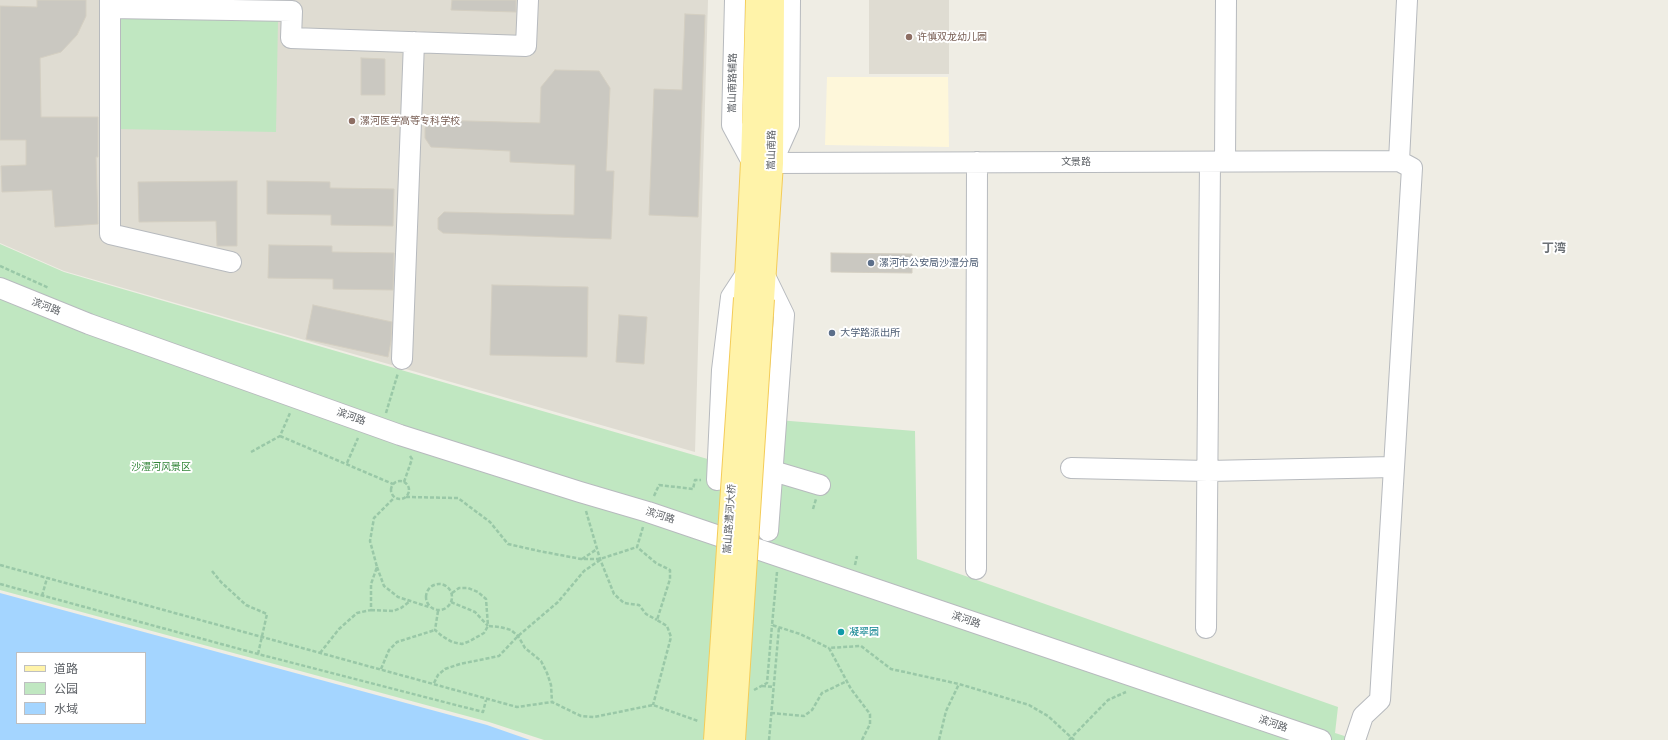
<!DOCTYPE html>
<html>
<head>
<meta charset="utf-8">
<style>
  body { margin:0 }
  #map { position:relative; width:1668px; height:740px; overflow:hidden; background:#efede4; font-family:"Archivo Narrow","Noto Sans SC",sans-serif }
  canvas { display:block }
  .legend { position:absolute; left:16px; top:652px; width:130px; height:72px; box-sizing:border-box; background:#fff; border:1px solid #bebfc1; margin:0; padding:5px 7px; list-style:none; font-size:12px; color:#5c6065 }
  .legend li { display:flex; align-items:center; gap:8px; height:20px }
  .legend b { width:20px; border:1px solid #bebfc1 }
</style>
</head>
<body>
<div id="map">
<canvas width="1668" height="740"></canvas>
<ul class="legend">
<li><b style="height:5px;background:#fff3a9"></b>道路</li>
<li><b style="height:11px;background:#c0e7c1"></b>公园</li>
<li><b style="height:11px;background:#a4d5ff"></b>水域</li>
</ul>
</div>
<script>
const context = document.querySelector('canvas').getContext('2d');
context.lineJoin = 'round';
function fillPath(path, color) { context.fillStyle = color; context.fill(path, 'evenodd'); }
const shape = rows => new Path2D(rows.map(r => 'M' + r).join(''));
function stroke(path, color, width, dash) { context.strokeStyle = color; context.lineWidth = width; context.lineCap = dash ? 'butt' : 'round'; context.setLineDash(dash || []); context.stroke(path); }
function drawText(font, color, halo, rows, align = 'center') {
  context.font = font + ' "Archivo Narrow","Noto Sans SC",sans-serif'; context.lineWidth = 4; context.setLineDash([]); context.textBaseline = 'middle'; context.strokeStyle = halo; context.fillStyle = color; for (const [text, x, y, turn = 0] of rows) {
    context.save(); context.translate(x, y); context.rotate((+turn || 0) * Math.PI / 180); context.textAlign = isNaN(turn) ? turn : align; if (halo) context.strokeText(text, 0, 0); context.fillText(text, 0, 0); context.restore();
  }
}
const commercial = shape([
  [827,77,948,77,949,147,825,145]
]);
const education = shape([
  [0,0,708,0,695,452,64,271,0,243],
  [869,0,949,0,949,74,869,74]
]);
const green = shape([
  [118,17,278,20,276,132,116,129],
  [0,244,64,272,742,469,765,419,915,431,917,559,1338,707,1335,733,1357,740,544,740,489,722,0,590]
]);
const water = shape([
  [0,593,487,725,530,740,0,740],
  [17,653,145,653,145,723,17,723]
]);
const building = shape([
  [37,0,86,0,86,16,77,35,61,52,40,58,41,117,98,117,98,157,96,157,98,224,55,227,52,190,2,192,1,166,26,165,26,140,0,140,0,6,37,7,37,0],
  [452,0,516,0,516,12,451,10,452,0],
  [685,14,705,15,698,217,649,215,654,89,682,90,685,14],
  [361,58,385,59,385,95,361,95,361,58],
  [555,70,599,71,610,88,606,171,614,171,611,239,443,233,438,229,438,218,444,212,574,215,575,165,510,162,510,151,431,147,425,138,425,128,432,120,540,123,541,87,555,70],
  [237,181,237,246,217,246,216,221,139,222,138,182,237,181],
  [267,181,330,182,330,188,394,189,393,226,331,225,331,215,267,214,267,181],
  [269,245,332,246,332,252,394,253,393,290,333,289,333,279,268,278,269,245],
  [831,253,912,254,912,273,831,272,831,253],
  [492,285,588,287,587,357,490,355,492,285],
  [313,305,392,322,391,341,388,357,306,339,313,305],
  [619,315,647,317,644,364,616,362,619,315]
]);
const path = shape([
  [0,266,49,288],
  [386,413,398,373],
  [280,436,393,484],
  [251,452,280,436,290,413],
  [347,463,358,438],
  '391 490a9 9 0 1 1 18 0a9 9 0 1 1-18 0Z',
  [404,482,412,459,410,456],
  [654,496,659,485,693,489,695,480,701,480],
  [406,497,458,498,490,522,508,544,539,551,581,559,600,559,637,547],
  [813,509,816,499],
  [586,511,600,559,614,594,624,603,639,605,646,614,657,620],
  [643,527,637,547,656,563,670,570,670,579,657,620,667,626,671,637,653,705],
  [582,559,597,549],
  [0,565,517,707,552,702,581,716,594,717,653,705,698,721],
  [855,565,857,556],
  [377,567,384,586,398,597,429,607],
  [212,571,221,582,246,605,267,614,258,654],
  [777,572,772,625,800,634,829,648],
  '426 597a13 13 0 1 1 26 0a13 13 0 1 1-26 0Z',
  [0,584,258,654,483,712,486,700],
  [452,593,459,588,468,588,478,592,486,599,488,626],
  [42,596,47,578],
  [451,602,475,612,488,626],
  [371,610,393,611,401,608,409,602],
  [438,611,435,630,442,636,452,642,462,644,470,641,484,633,488,626,500,627,511,630,518,636,525,648,541,661,547,673,551,685,552,702],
  [320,653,339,629,357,613,371,610,371,584,377,567,370,541,374,518,394,498],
  [381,669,389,650,397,642,435,630],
  [434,683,438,675,445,669,460,664,499,656,518,636,558,602,584,571,600,560],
  [762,686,774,687],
  [754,690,767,683,772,625],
  [771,713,804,716,812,710,822,693,847,681],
  [769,740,779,627],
  [862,740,870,724,870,714,851,689,829,648,861,646,891,669,959,684,1029,705,1048,716,1074,740],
  [939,740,946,711,959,684],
  [1069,740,1108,700,1126,692]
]);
const minor = shape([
  [110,0,110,8,292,11,291,38,526,46,528,0],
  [735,0,732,125,752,162,772,163,1399,161],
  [110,8,110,234,231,262],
  [1225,161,1226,0],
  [1399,161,1407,0],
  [772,163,789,125,790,0],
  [765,276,784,315,768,531],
  [0,288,89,324,400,435,580,492,648,512,1321,740],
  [402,359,414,42],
  [1071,468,1208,471,1393,467],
  [773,471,820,485],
  [717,480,722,370,731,297,746,274],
  [976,569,977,162],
  [1206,628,1210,162],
  [1355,740,1363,716,1380,700,1412,168,1399,161]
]);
const major = shape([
  [745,298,752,162,757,0],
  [763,299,772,163,773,0]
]);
const majorBridge = shape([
  [715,740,745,298],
  [734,740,763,299]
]);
const markers = [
  [909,37,4,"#8d6e63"],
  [352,121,4,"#8d6e63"],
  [871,263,4,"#5c6f8a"],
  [832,333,4,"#5c6f8a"],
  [841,632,4,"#0f9aa8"]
];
const educationNames = [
  ["许慎双龙幼儿园",917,37],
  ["漯河医学高等专科学校",360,121]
];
const streetNames = [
  ["嵩山南路辅路",733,83,-89],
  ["嵩山南路",772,150,-89],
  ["文景路",1076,162],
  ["滨河路",46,307,21],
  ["滨河路",351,417,20],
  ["滨河路",660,516,18],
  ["嵩山路澧河大桥",730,519,-86],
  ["滨河路",966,620,19],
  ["滨河路",1273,724,19]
];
const serviceNames = [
  ["漯河市公安局沙澧分局",879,263],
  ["大学路派出所",840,333]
];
const parkNames = [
  ["沙澧河风景区",161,467]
];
const cultureNames = [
  ["凝翠园",849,632]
];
const quarterNames = [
  ["丁湾",1554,249]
];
fillPath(commercial, '#fef7da');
fillPath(education, '#dfdcd2');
fillPath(green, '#c0e7c1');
fillPath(water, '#a4d5ff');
fillPath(building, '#cac8c1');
stroke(building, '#d4cfc2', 1);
stroke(minor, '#b7babe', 22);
stroke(major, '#f4cc58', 24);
stroke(path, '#99c8a7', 2.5, [4, 2]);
stroke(minor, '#fff', 20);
stroke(major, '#fff3a9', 22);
stroke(majorBridge, '#f4cc58', 24, []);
stroke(majorBridge, '#fff3a9', 22);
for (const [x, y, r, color] of markers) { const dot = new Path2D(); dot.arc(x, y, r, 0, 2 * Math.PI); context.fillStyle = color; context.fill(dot); stroke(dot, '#fff', 1.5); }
drawText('10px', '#785e54', '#fff', educationNames, 'left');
drawText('10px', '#5c6065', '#fff', streetNames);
drawText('10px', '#4e5e75', '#fff', serviceNames, 'left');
drawText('10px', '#338539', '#fff', parkNames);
drawText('10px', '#0d838f', '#fff', cultureNames, 'left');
drawText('bold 12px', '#6d7277', '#fff', quarterNames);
</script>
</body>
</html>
